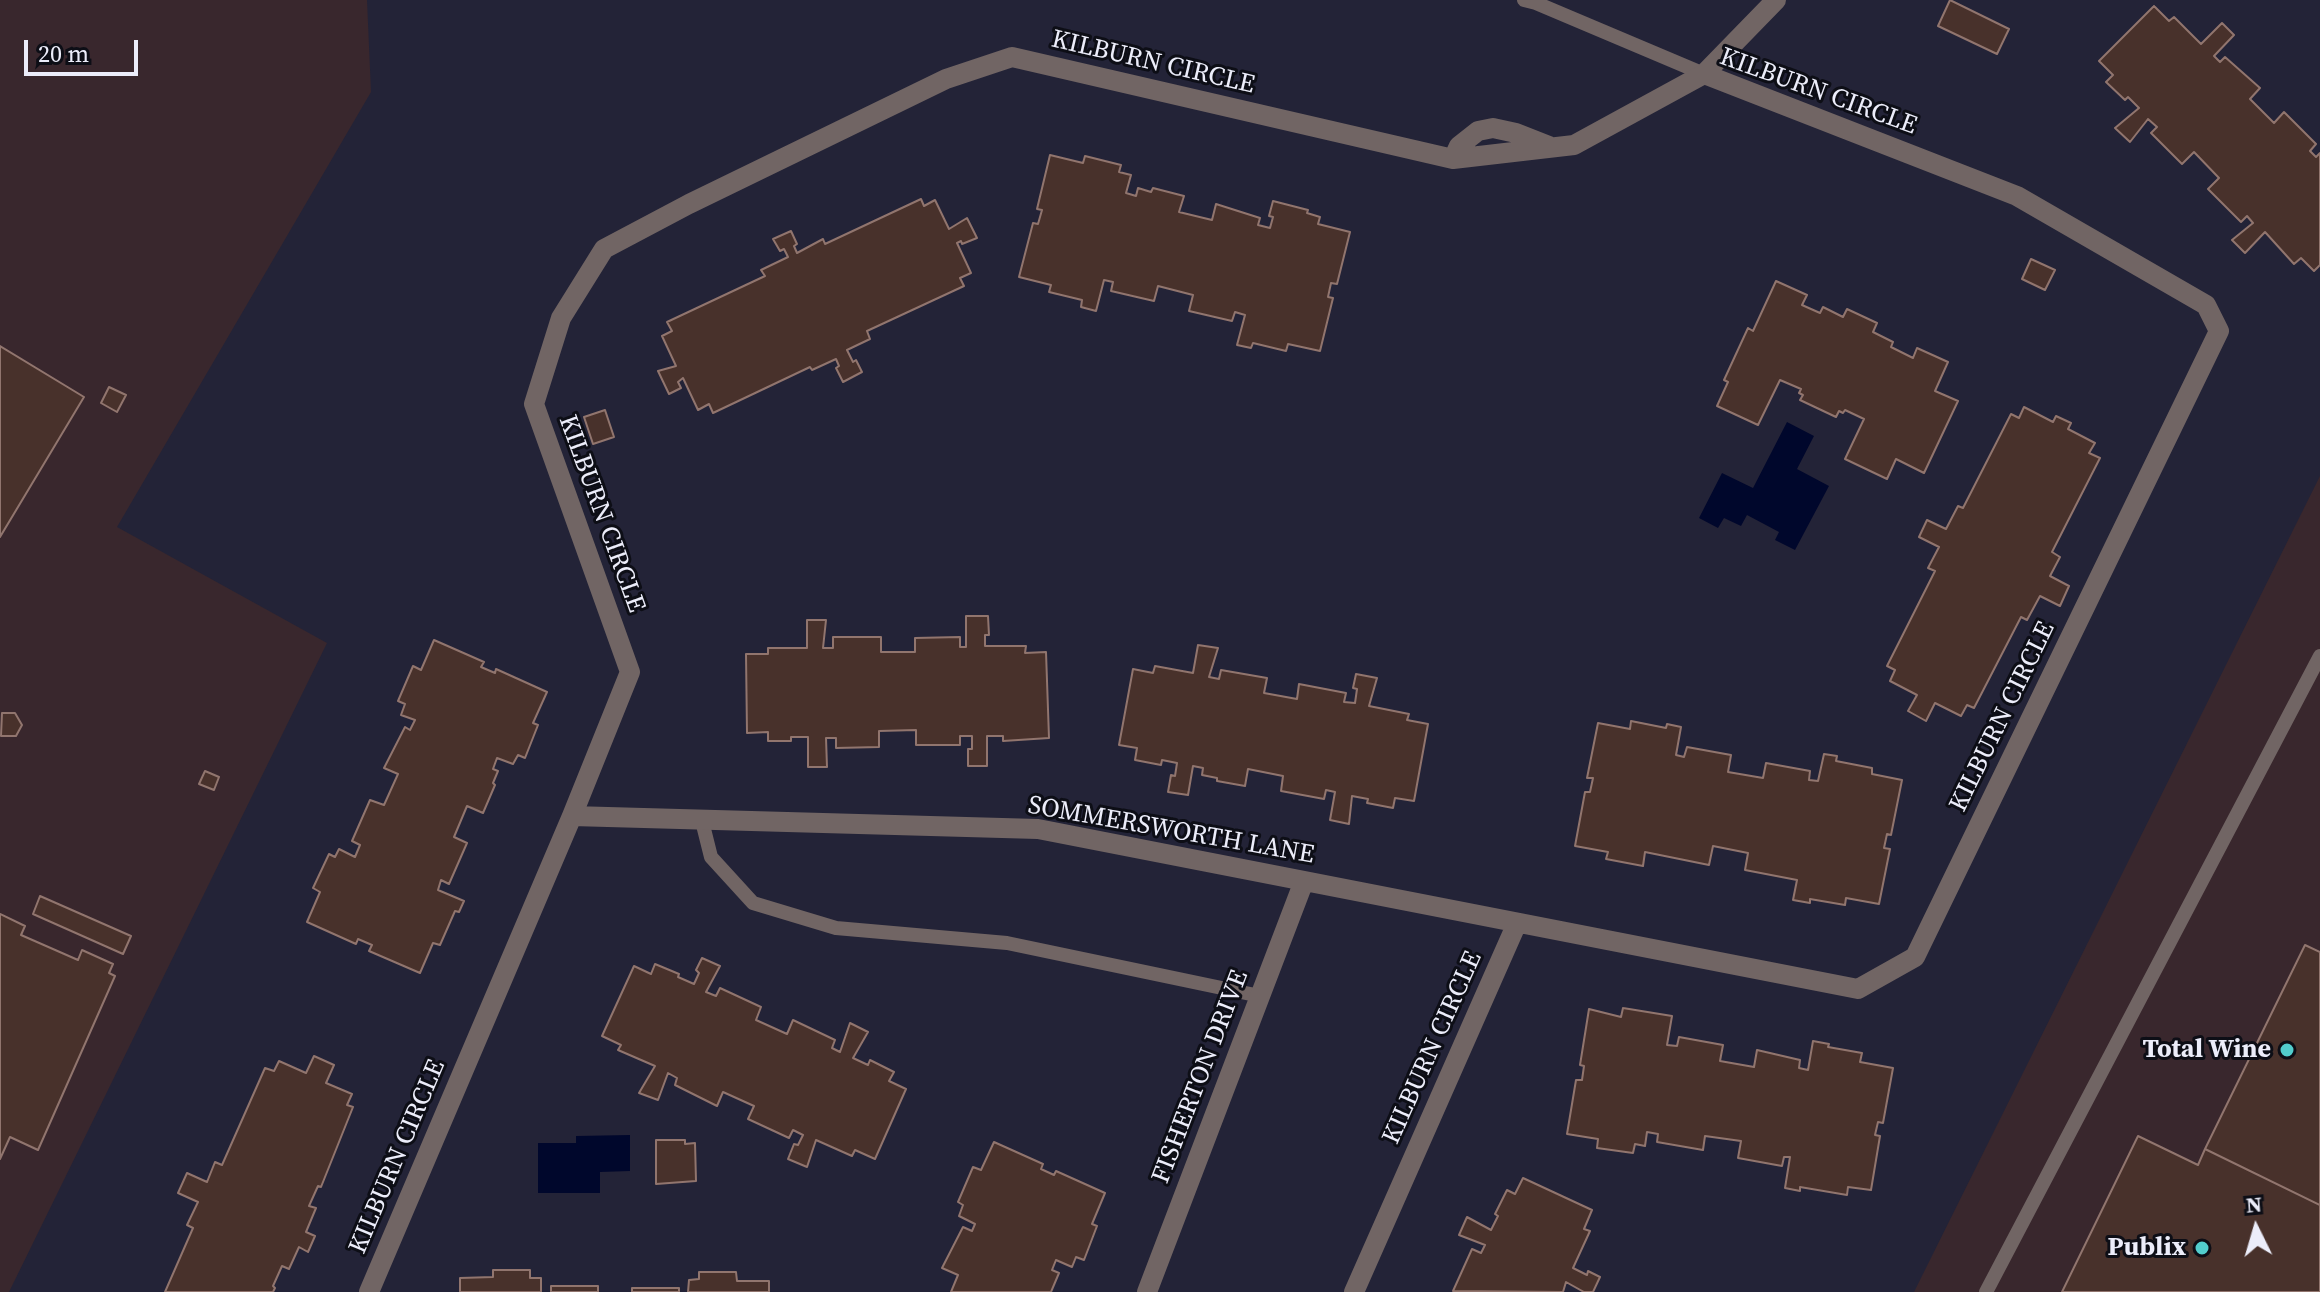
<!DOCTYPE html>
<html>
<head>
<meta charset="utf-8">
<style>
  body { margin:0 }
  #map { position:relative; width:2320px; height:1292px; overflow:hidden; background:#232337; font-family:"Source Serif 4",serif }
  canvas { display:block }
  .north { position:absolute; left:2216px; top:1188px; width:80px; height:80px; -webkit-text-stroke:6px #0d0e16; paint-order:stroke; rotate:355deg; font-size:22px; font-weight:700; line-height:32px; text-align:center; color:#ecedfa }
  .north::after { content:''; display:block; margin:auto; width:28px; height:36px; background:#ecedfa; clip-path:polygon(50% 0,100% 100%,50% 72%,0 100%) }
  .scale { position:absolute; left:24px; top:40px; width:114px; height:36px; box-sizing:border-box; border:4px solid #ecedfa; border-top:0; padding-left:10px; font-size:24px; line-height:28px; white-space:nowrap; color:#ecedfa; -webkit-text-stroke:6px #0d0e16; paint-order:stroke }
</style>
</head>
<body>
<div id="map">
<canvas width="2320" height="1292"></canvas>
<div class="north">N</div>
<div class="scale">20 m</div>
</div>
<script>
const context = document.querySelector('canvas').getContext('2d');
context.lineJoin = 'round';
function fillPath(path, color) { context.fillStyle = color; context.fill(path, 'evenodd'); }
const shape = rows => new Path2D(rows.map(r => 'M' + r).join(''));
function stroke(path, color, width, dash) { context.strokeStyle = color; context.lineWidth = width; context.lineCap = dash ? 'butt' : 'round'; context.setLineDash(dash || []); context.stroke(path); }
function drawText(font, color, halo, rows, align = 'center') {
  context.font = font + ' "Source Serif 4",serif'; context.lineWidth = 6; context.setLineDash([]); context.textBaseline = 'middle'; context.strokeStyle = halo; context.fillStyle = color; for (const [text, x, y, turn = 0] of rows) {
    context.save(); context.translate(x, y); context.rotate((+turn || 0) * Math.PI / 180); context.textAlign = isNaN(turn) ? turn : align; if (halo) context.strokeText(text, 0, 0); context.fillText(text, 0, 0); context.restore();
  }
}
const commercial = shape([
  [0,0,367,0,371,92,117,527,327,643,9,1292,0,1292],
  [2320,476,2320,1292,1914,1292]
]);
const water = shape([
  [1787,422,1814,436,1797,469,1829,486,1795,550,1775,540,1779,532,1747,515,1741,526,1724,518,1718,528,1699,518,1722,473,1753,488],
  [630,1135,630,1171,600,1172,600,1193,538,1193,538,1143,576,1143,576,1136]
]);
const building = shape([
  [1950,0,2009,29,1997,54,1938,26,1950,0],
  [2154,6,2169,21,2174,17,2201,44,2222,23,2234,35,2214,56,2220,62,2225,57,2260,88,2250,99,2274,123,2284,112,2316,144,2310,151,2316,157,2320,153,2320,265,2314,271,2301,258,2294,264,2265,232,2245,253,2232,240,2253,223,2247,216,2241,222,2208,189,2219,178,2194,152,2182,164,2151,133,2157,127,2148,119,2130,142,2115,128,2139,108,2128,97,2125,100,2106,82,2113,75,2099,61,2154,6],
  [1050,155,1083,163,1085,156,1121,165,1119,172,1131,175,1126,193,1136,196,1138,188,1151,192,1153,188,1184,196,1179,212,1212,220,1216,204,1260,218,1258,225,1270,228,1273,217,1269,216,1273,201,1308,210,1307,213,1320,217,1318,224,1350,232,1337,284,1331,283,1328,297,1333,298,1320,351,1288,344,1286,351,1253,343,1251,348,1237,345,1245,315,1235,312,1232,321,1189,311,1193,295,1158,286,1154,301,1111,291,1113,282,1104,280,1096,311,1081,307,1082,300,1049,292,1051,285,1019,277,1033,223,1038,224,1042,210,1037,209,1050,155],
  [921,199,924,206,935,200,949,229,967,218,977,238,962,244,961,241,957,243,971,273,960,278,964,286,867,331,870,339,847,350,853,362,856,360,862,372,843,382,836,368,839,366,836,359,812,370,810,367,713,413,709,404,698,410,683,378,678,382,681,388,669,394,658,371,676,366,662,336,672,331,667,322,765,276,761,270,788,257,784,249,780,251,773,239,791,231,797,244,794,246,797,253,823,239,825,244,921,199],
  [2031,259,2055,270,2045,290,2022,279,2031,259],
  [1776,281,1807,295,1802,305,1820,313,1823,307,1843,317,1847,309,1877,323,1873,332,1893,342,1891,347,1913,358,1917,348,1948,362,1935,391,1958,401,1924,473,1896,459,1887,479,1845,459,1864,419,1845,410,1843,413,1839,411,1836,417,1800,400,1803,395,1799,393,1801,389,1780,380,1758,425,1717,406,1728,382,1724,380,1748,328,1753,331,1776,281],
  [0,346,84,397,0,537,0,346],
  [109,387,126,395,117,412,101,403,109,387],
  [2024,407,2053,422,2056,416,2071,423,2068,429,2095,443,2089,453,2100,458,2052,552,2060,557,2050,576,2069,586,2060,606,2040,596,2027,620,2021,617,1974,708,1967,705,1961,716,1935,703,1926,721,1908,711,1917,695,1890,681,1895,670,1887,666,1935,571,1928,568,1939,547,1919,537,1927,520,1946,529,1958,506,1963,508,2011,414,2019,418,2024,407],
  [605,410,614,437,593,444,584,417,605,410],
  [966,616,988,616,989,635,985,635,985,646,1026,646,1025,653,1046,652,1049,738,1003,741,1003,736,987,736,987,766,968,766,968,749,972,749,972,736,960,736,960,745,916,745,916,730,879,731,879,747,836,748,836,738,826,738,827,767,808,767,808,737,791,737,791,741,768,741,768,732,747,733,746,654,768,654,768,648,807,648,807,620,826,620,823,648,833,648,833,637,881,637,881,652,915,652,915,638,960,637,960,647,966,647,966,616],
  [434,640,484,662,481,667,495,673,496,669,547,692,533,723,538,725,525,758,518,755,513,764,497,758,493,769,498,771,493,783,495,785,483,813,467,806,454,837,467,843,449,884,441,880,438,890,464,901,459,912,455,911,440,945,433,943,420,973,369,951,372,945,358,939,356,944,307,922,320,892,313,888,329,854,335,857,339,849,355,857,360,845,352,841,370,800,384,805,398,774,384,768,405,727,410,730,415,720,401,715,405,704,398,701,413,666,421,670,434,640],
  [1198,645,1218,648,1209,677,1219,679,1221,670,1267,678,1264,693,1297,699,1299,684,1346,693,1344,702,1355,703,1357,689,1353,688,1356,674,1377,678,1369,706,1409,714,1407,720,1428,724,1414,801,1395,798,1393,808,1367,803,1368,799,1352,796,1349,824,1330,820,1335,792,1326,790,1324,799,1281,791,1283,776,1248,769,1245,786,1217,781,1217,778,1202,775,1203,768,1193,766,1188,795,1168,792,1171,775,1175,776,1177,763,1162,760,1161,765,1135,760,1137,748,1119,745,1133,669,1153,673,1155,666,1193,673,1198,645],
  [2,713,15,713,22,725,16,736,1,736,2,713],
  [1631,721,1666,728,1667,724,1681,727,1676,755,1684,757,1687,747,1731,755,1728,772,1763,778,1766,763,1810,771,1809,780,1818,781,1824,754,1837,756,1836,761,1872,768,1872,774,1902,780,1891,835,1887,834,1884,848,1890,849,1879,904,1846,898,1845,905,1810,899,1810,903,1793,900,1797,880,1745,870,1748,853,1713,846,1709,865,1645,852,1643,866,1606,859,1608,852,1575,846,1585,792,1590,792,1593,778,1587,778,1598,723,1630,729,1631,721],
  [205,771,219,777,214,790,199,784,205,771],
  [40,896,131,936,123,954,33,914,40,896],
  [0,914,25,926,21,935,78,960,82,950,113,964,109,973,115,976,38,1150,10,1137,0,1159,0,914],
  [2305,945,2320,952,2320,1205,2205,1149,2305,945],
  [702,958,720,966,706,992,716,996,720,988,761,1007,756,1020,787,1034,793,1020,835,1040,832,1048,840,1052,850,1023,868,1032,853,1058,868,1065,870,1060,894,1072,889,1081,906,1089,875,1159,855,1150,852,1156,816,1140,807,1167,788,1159,794,1144,798,1145,803,1135,793,1130,789,1138,748,1119,754,1106,723,1092,717,1106,675,1085,677,1078,668,1073,658,1100,639,1093,655,1066,618,1050,621,1045,602,1036,634,966,651,974,655,964,679,974,678,977,694,984,699,973,696,970,702,958],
  [1623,1008,1672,1016,1667,1045,1677,1046,1679,1037,1723,1045,1720,1061,1754,1067,1757,1050,1800,1060,1799,1068,1808,1070,1813,1041,1829,1044,1828,1047,1862,1053,1860,1062,1893,1068,1883,1123,1878,1122,1875,1135,1880,1136,1871,1190,1848,1187,1847,1195,1800,1187,1800,1191,1785,1188,1790,1157,1784,1157,1782,1166,1738,1158,1741,1141,1705,1136,1703,1150,1657,1142,1658,1134,1647,1132,1645,1146,1635,1144,1633,1153,1597,1148,1598,1139,1567,1134,1576,1080,1582,1080,1584,1066,1580,1065,1589,1009,1621,1017,1623,1008],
  [314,1056,334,1065,326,1083,352,1094,347,1105,353,1107,321,1187,318,1186,309,1206,316,1208,306,1232,315,1236,308,1252,299,1247,289,1269,282,1266,273,1286,275,1288,273,1292,165,1292,193,1228,187,1225,198,1202,178,1193,187,1173,207,1182,215,1162,222,1165,265,1068,274,1071,279,1061,306,1073,314,1056],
  [2138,1136,2198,1165,2205,1149,2320,1205,2320,1292,2062,1292,2138,1136],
  [656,1140,685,1140,685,1144,695,1143,696,1181,656,1184,656,1140],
  [994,1142,1043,1164,1041,1169,1054,1175,1056,1171,1105,1193,1092,1224,1097,1226,1084,1260,1076,1257,1072,1267,1056,1260,1052,1270,1059,1273,1051,1292,951,1292,958,1275,942,1268,963,1227,972,1231,975,1224,959,1216,963,1205,958,1202,973,1167,981,1170,994,1142],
  [1523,1178,1592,1210,1584,1229,1590,1231,1573,1268,1587,1275,1588,1271,1600,1277,1593,1292,1584,1292,1566,1282,1563,1292,1453,1291,1472,1249,1481,1253,1485,1245,1459,1235,1467,1217,1491,1230,1498,1216,1495,1214,1507,1190,1515,1194,1523,1178],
  [493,1270,530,1270,530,1278,541,1278,541,1292,460,1292,460,1278,493,1277,493,1270],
  [699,1272,736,1272,737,1281,769,1281,769,1292,688,1292,689,1280,699,1279,699,1272],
  [551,1286,598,1286,598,1292,551,1292,551,1286],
  [632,1288,679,1288,679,1292,632,1292,632,1288]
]);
const lane = shape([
  [1524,0,1536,3,1704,74],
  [702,821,711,857,753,903,836,928,1007,943,1260,996],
  [1986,1292,2320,656]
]);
const street = shape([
  [1453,159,1459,146,1478,131,1493,128,1516,133,1549,146],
  [572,816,1038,829,1858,989,1915,957,2219,331,2206,305,2017,196,1704,74],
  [369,1292,572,816,630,672,534,404,561,318,604,249,689,204,946,79,1012,57,1453,159,1574,145,1704,74,1776,0],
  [1147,1292,1304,881],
  [1354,1292,1517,923]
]);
const markers = [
  [2287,1050,8,"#52cdcd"],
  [2202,1248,8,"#52cdcd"]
];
const streetNames = [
  ["KILBURN CIRCLE",1153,63,13],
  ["KILBURN CIRCLE",1818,92,20],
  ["KILBURN CIRCLE",601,514,70],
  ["KILBURN CIRCLE",2003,717,-64],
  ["SOMMERSWORTH LANE",1171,831,10],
  ["KILBURN CIRCLE",1433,1048,-66],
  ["FISHERTON DRIVE",1201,1077,-69],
  ["KILBURN CIRCLE",398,1157,-67]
];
const poiNames = [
  ["Total Wine",2271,1050],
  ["Publix",2186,1248]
];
fillPath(commercial, '#39272d');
fillPath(water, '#00072c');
fillPath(building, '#48312b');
stroke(building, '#91756e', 2);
stroke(lane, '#716564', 14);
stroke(street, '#716564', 20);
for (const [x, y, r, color] of markers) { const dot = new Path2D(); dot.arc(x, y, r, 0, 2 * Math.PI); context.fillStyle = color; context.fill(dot); stroke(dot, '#0d0e16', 3); }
drawText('26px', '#ecedfa', '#0d0e16', streetNames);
drawText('bold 26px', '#ecedfa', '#0d0e16', poiNames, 'right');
</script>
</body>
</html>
